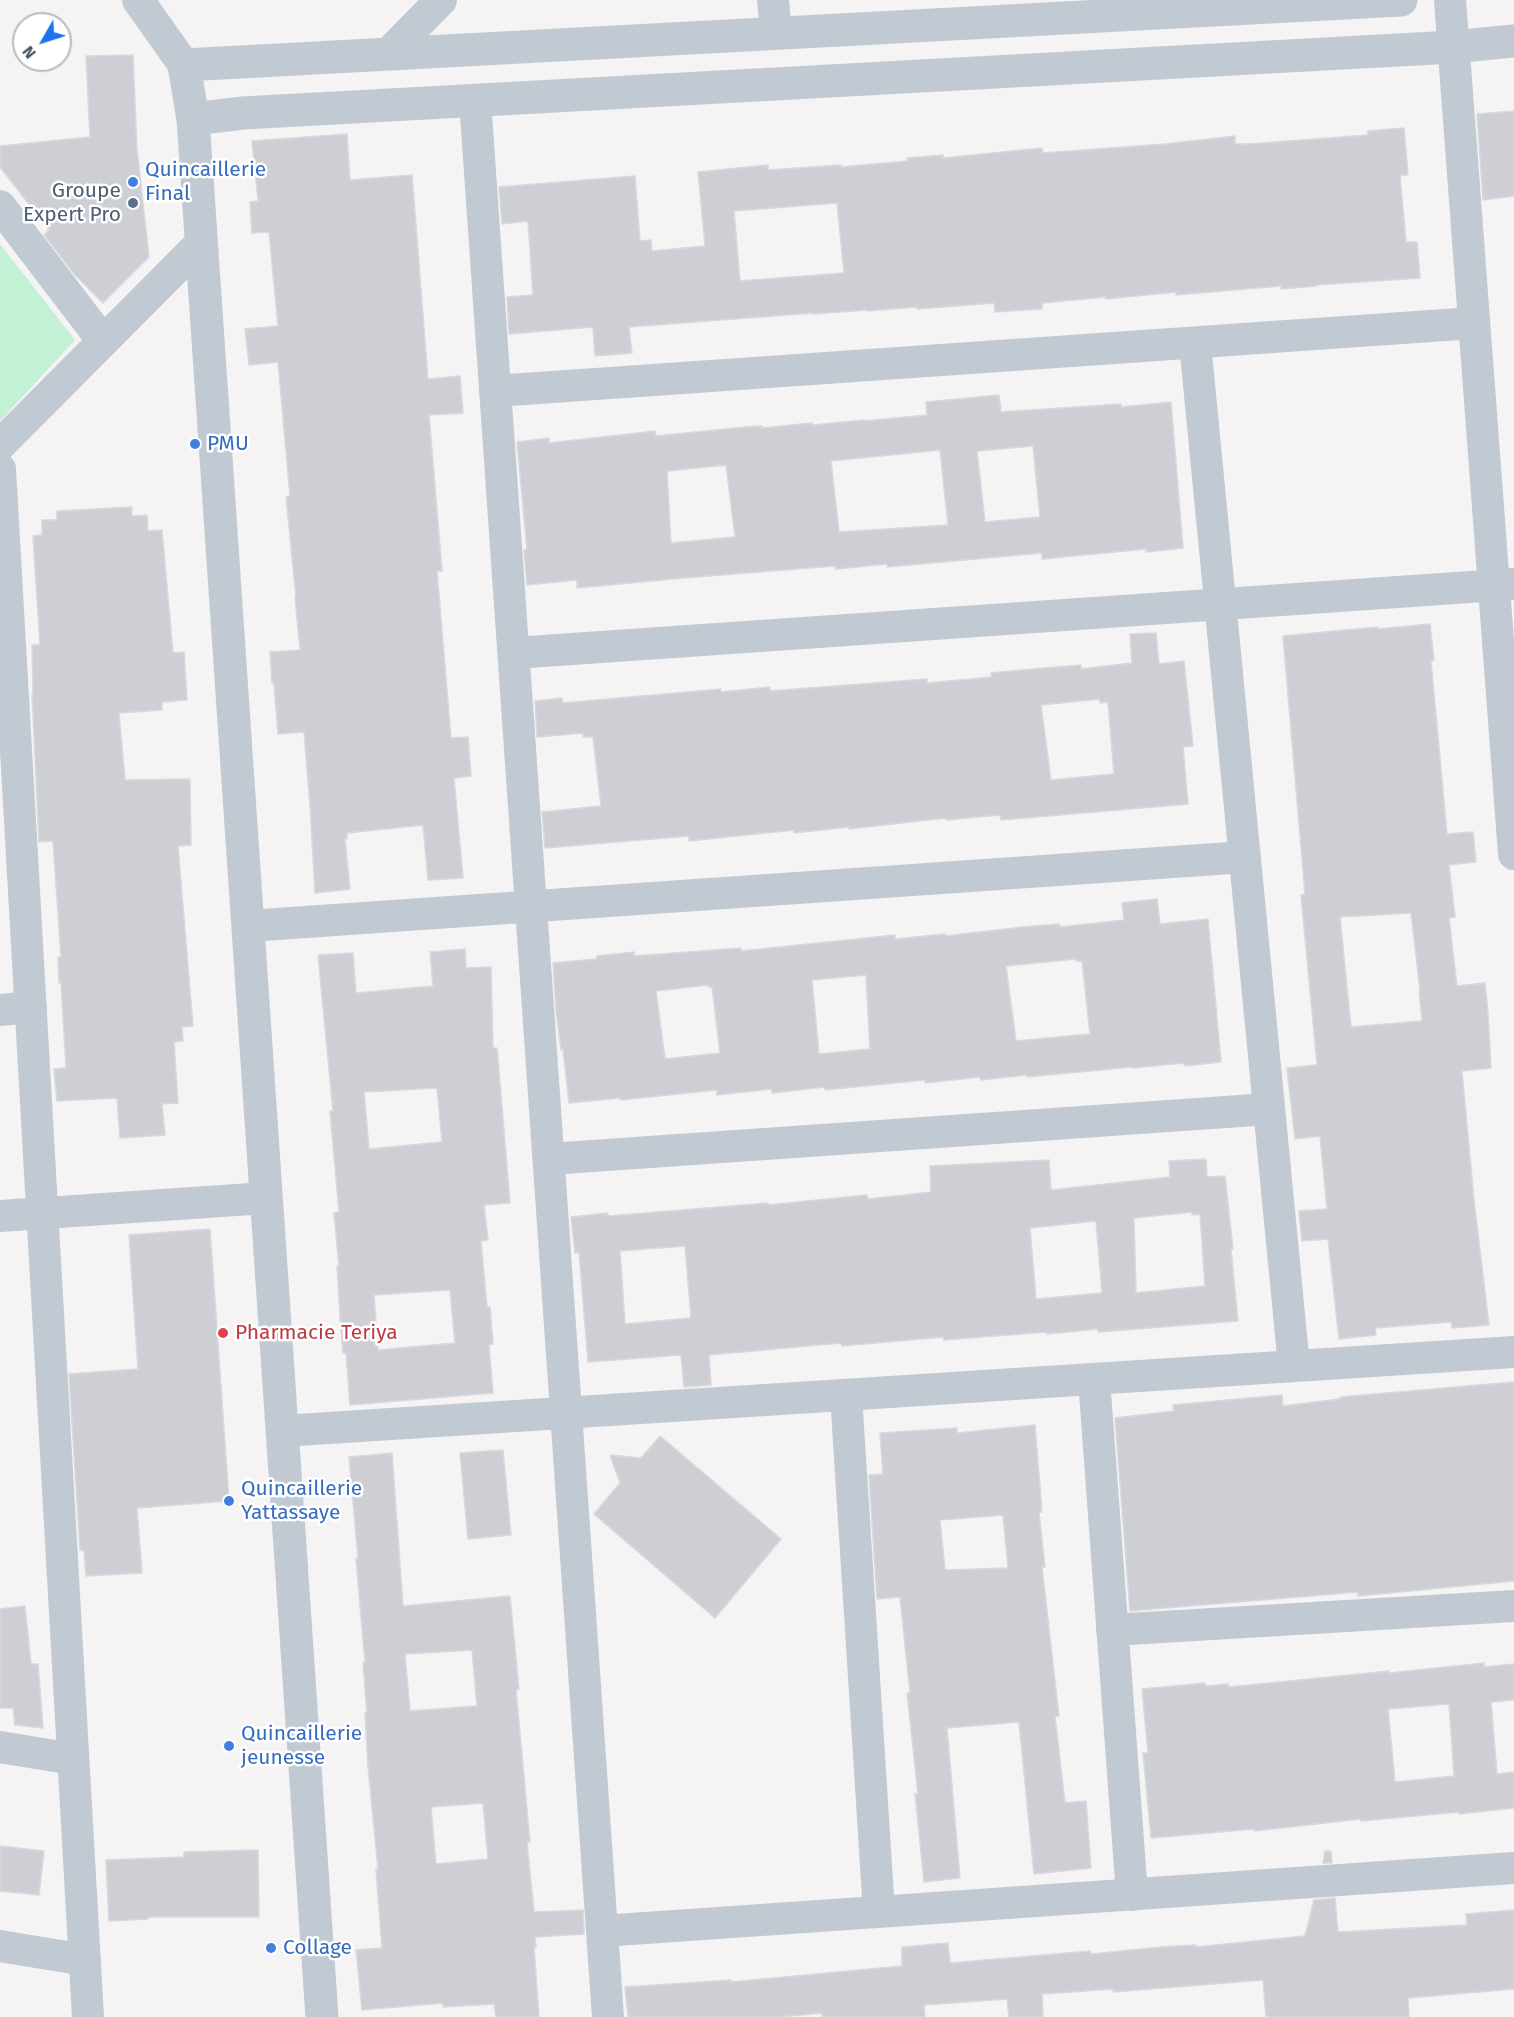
<!DOCTYPE html>
<html>
<head>
<meta charset="utf-8">
<style>
  body { margin:0 }
  #map { position:relative; width:1514px; height:2017px; overflow:hidden; background:#f5f3f3; font-family:"Fira Sans",sans-serif }
  canvas { display:block }
  .north { position:absolute; left:12px; top:12px; width:60px; height:60px; box-sizing:border-box; background:#fff; border:2px solid #b7bbc0; border-radius:50%; rotate:231deg; font-size:16px; font-weight:700; line-height:24px; text-align:center; color:#4a5661 }
  .north::after { content:''; display:block; margin:auto; width:21px; height:27px; background:#1a73e8; clip-path:polygon(50% 0,100% 100%,50% 72%,0 100%) }
</style>
</head>
<body>
<div id="map">
<canvas width="1514" height="2017"></canvas>
<div class="north">N</div>
</div>
<script>
const context = document.querySelector('canvas').getContext('2d');
context.lineJoin = 'round';
function fillPath(path, color) { context.fillStyle = color; context.fill(path, 'evenodd'); }
const shape = rows => new Path2D(rows.map(r => 'M' + r).join(''));
function stroke(path, color, width, dash) { context.strokeStyle = color; context.lineWidth = width; context.lineCap = dash ? 'butt' : 'round'; context.setLineDash(dash || []); context.stroke(path); }
function drawText(font, color, halo, rows, align = 'center') {
  context.font = font + ' "Fira Sans",sans-serif'; context.lineWidth = 5; context.setLineDash([]); context.textBaseline = 'middle'; context.strokeStyle = halo; context.fillStyle = color; for (const [text, x, y, turn = 0] of rows) {
    context.save(); context.translate(x, y); context.rotate((+turn || 0) * Math.PI / 180); context.textAlign = isNaN(turn) ? turn : align; if (halo) context.strokeText(text, 0, 0); context.fillText(text, 0, 0); context.restore();
  }
}
const green = shape([
  [0,244,75,340,0,421]
]);
const building = shape([
  [133,55,137,149,149,257,103,303,75,275,44,235,49,230,0,167,0,146,90,137,86,56,133,55],
  [1514,111,1514,196,1483,200,1477,114,1514,111],
  [1404,128,1408,175,1400,175,1406,242,1417,242,1420,278,1316,285,1316,286,1281,289,1281,286,1176,295,1176,292,1106,299,1106,297,1042,303,1042,309,995,312,994,303,917,309,917,307,867,311,867,310,813,314,813,313,629,327,632,353,595,356,593,327,509,334,507,297,533,295,528,221,502,224,499,187,635,176,640,241,651,240,652,251,705,246,698,172,768,165,768,170,841,165,841,167,908,161,907,158,943,155,943,158,1042,148,1043,153,1165,144,1235,136,1235,144,1249,144,1368,135,1368,131,1404,128],
  [837,203,844,273,740,281,734,211,837,203],
  [347,134,350,180,412,175,428,379,460,376,463,413,429,415,442,571,437,571,451,738,468,737,471,776,454,778,463,878,428,880,423,825,347,833,347,839,345,839,350,889,315,893,310,805,304,732,278,734,274,683,272,683,270,652,300,650,295,597,296,597,286,497,290,496,278,362,249,365,245,329,278,326,269,232,252,233,250,202,258,201,252,141,347,134],
  [999,395,1001,412,1121,404,1121,407,1171,402,1183,548,1146,552,1146,549,1042,559,1042,553,887,567,887,564,836,569,835,566,683,578,577,588,577,580,527,585,524,550,527,549,517,442,549,438,549,443,655,431,656,436,745,427,762,426,762,428,812,423,812,425,864,420,864,421,927,415,926,402,999,395],
  [1033,446,1040,517,985,522,977,451,1033,446],
  [940,450,948,525,839,532,831,461,940,450],
  [726,465,735,537,671,543,667,471,726,465],
  [132,507,132,516,147,515,148,531,162,530,173,653,184,652,187,700,162,702,162,710,119,713,125,780,190,779,191,845,178,846,193,1026,182,1027,183,1041,174,1042,178,1103,162,1104,165,1135,120,1138,117,1098,57,1101,54,1069,66,1068,61,982,59,983,58,957,61,957,53,841,39,842,32,693,33,693,32,645,40,645,33,536,42,535,42,520,57,520,57,511,132,507],
  [1430,624,1434,660,1431,661,1447,834,1473,832,1476,862,1449,865,1455,917,1449,918,1457,986,1485,983,1488,1014,1491,1068,1462,1071,1474,1200,1489,1325,1452,1328,1451,1322,1375,1328,1376,1335,1339,1339,1328,1239,1302,1241,1299,1211,1327,1209,1320,1136,1295,1139,1287,1068,1317,1065,1301,895,1305,894,1283,636,1377,627,1377,629,1430,624],
  [1411,913,1420,990,1419,990,1422,1021,1351,1027,1340,917,1411,913],
  [1156,633,1159,664,1184,661,1193,746,1183,747,1188,804,1001,820,1000,815,946,820,946,818,849,829,849,827,794,833,794,830,689,841,689,836,545,848,542,812,601,806,593,737,583,737,583,733,537,737,535,701,562,698,563,703,721,689,721,692,770,687,770,691,927,679,927,683,992,677,991,673,1044,668,1081,665,1081,669,1132,663,1130,634,1156,633],
  [1100,699,1100,703,1108,702,1114,774,1051,780,1041,705,1100,699],
  [1157,899,1160,924,1208,919,1221,1062,1185,1066,1184,1063,1132,1068,1132,1067,1027,1077,1027,1075,981,1080,980,1077,925,1083,925,1080,825,1090,825,1087,772,1093,772,1089,717,1095,717,1090,620,1100,620,1098,569,1103,563,1049,561,1050,556,1011,553,963,597,959,597,956,634,952,634,956,741,948,741,951,895,935,895,939,945,934,945,936,1023,927,1059,924,1060,927,1124,920,1122,903,1157,899],
  [1076,959,1076,961,1082,961,1090,1034,1016,1041,1006,966,1076,959],
  [866,975,870,1049,819,1054,812,980,866,975],
  [708,985,708,987,712,987,720,1053,665,1059,656,991,708,985],
  [465,949,466,968,491,967,493,1048,497,1048,510,1203,484,1205,488,1240,481,1241,487,1307,490,1307,493,1344,489,1345,493,1393,350,1405,346,1353,343,1353,340,1317,337,1266,339,1266,334,1213,339,1212,330,1111,333,1111,318,955,353,953,356,993,433,986,430,952,465,949],
  [437,1088,442,1142,369,1149,364,1092,437,1088],
  [450,1290,455,1343,378,1350,374,1295,450,1290],
  [1206,1159,1207,1177,1225,1176,1233,1249,1231,1249,1238,1321,1098,1332,1098,1329,1047,1334,1046,1332,944,1340,943,1337,842,1346,841,1343,709,1355,711,1385,684,1387,681,1355,588,1362,579,1252,575,1253,571,1217,608,1213,608,1216,768,1203,768,1205,867,1195,868,1199,931,1192,930,1166,1049,1160,1051,1190,1170,1177,1169,1161,1206,1159],
  [1192,1212,1192,1215,1200,1214,1205,1286,1136,1293,1134,1218,1192,1212],
  [1096,1221,1102,1293,1036,1299,1030,1228,1096,1221],
  [685,1246,691,1318,625,1324,620,1251,685,1246],
  [210,1229,229,1501,137,1508,142,1573,86,1576,84,1551,80,1550,69,1374,138,1369,129,1235,210,1229],
  [1514,1382,1514,1581,1358,1596,1358,1592,1130,1611,1115,1418,1174,1411,1173,1405,1282,1395,1283,1406,1340,1399,1340,1397,1514,1382],
  [1035,1425,1042,1512,1039,1512,1045,1567,1042,1567,1059,1716,1055,1716,1065,1803,1086,1801,1091,1868,1034,1874,1019,1722,947,1728,960,1878,924,1882,915,1794,918,1794,907,1693,910,1693,900,1597,877,1599,869,1475,883,1474,880,1433,957,1428,957,1433,1035,1425],
  [1003,1515,1008,1568,945,1570,940,1520,1003,1515],
  [660,1436,781,1539,715,1618,594,1514,620,1483,610,1455,641,1458,660,1436],
  [503,1450,511,1535,468,1539,460,1453,503,1450],
  [392,1453,403,1606,510,1596,519,1689,516,1690,530,1842,527,1842,534,1912,583,1910,584,1932,584,1934,535,1937,536,1947,534,1947,539,2017,496,2017,494,2004,443,2007,443,2003,362,2010,356,1950,382,1948,376,1869,378,1869,368,1766,365,1713,367,1713,363,1663,365,1663,356,1558,358,1558,349,1457,392,1453],
  [472,1650,477,1706,410,1711,405,1654,472,1650],
  [483,1803,488,1859,436,1864,431,1807,483,1803],
  [25,1606,31,1664,38,1664,43,1728,15,1725,13,1708,0,1708,0,1609,25,1606],
  [1484,1663,1484,1667,1514,1664,1514,1700,1491,1702,1497,1774,1514,1772,1514,1808,1459,1814,1459,1812,1361,1821,1360,1819,1255,1831,1254,1829,1151,1838,1143,1753,1148,1753,1142,1689,1205,1683,1206,1686,1228,1684,1229,1687,1389,1671,1389,1673,1484,1663],
  [1449,1704,1454,1776,1395,1782,1388,1709,1449,1704],
  [0,1846,44,1851,39,1895,0,1891,0,1846],
  [258,1850,259,1917,148,1917,148,1919,109,1921,106,1860,184,1857,184,1852,258,1850],
  [1325,1851,1331,1851,1332,1863,1323,1863,1325,1851],
  [1335,1898,1338,1932,1467,1925,1466,1914,1514,1910,1514,1989,1408,1998,1409,2017,1266,2017,1263,1980,1113,1992,1113,1989,1042,1994,1043,2017,1009,2017,1007,1999,924,2005,925,2017,822,2017,822,2013,778,2017,628,2017,625,1987,731,1980,731,1982,902,1966,902,1947,948,1943,950,1963,1090,1951,1091,1954,1161,1947,1196,1945,1196,1947,1305,1936,1314,1900,1335,1898]
]);
const minor = shape([
  [138,0,184,65],
  [773,0,776,33],
  [1450,0,1514,854],
  [388,54,441,0],
  [475,100,608,2017],
  [0,206,103,341],
  [1195,343,1294,1366],
  [495,391,1474,323],
  [0,445,201,243],
  [0,469,88,2017],
  [514,653,1514,584],
  [248,926,1245,857],
  [0,1010,31,1007],
  [549,1159,1269,1109],
  [0,1216,266,1198],
  [1094,1379,1132,1895],
  [846,1395,879,1912],
  [282,1431,1514,1352],
  [1112,1630,1514,1606],
  [0,1747,73,1759],
  [602,1931,1514,1868],
  [0,1946,85,1960]
]);
const tertiary = shape([
  [193,119,243,113,1453,47,1514,41],
  [322,2017,193,119,184,65,1401,0]
]);
const markers = [
  [133,182,6,"#3f7fe0"],
  [133,203,6,"#5c6f8a"],
  [195,444,6,"#3f7fe0"],
  [223,1333,6,"#e0444e"],
  [229,1501,6,"#3f7fe0"],
  [229,1746,6,"#3f7fe0"],
  [271,1948,6,"#3f7fe0"]
];
const shopNames = [
  ["Quincaillerie",145,170],
  ["Final",145,194],
  ["PMU",207,444],
  ["Quincaillerie",241,1489],
  ["Yattassaye",241,1513],
  ["Quincaillerie",241,1734],
  ["jeunesse",241,1758],
  ["Collage",283,1948]
];
const serviceNames = [
  ["Groupe",121,191],
  ["Expert Pro",121,215]
];
const healthNames = [
  ["Pharmacie Teriya",235,1333]
];
fillPath(green, '#c3f1d5');
fillPath(building, '#cdcfd5');
stroke(building, '#d7d9de', 1.5);
stroke(minor, '#c1cad2', 32);
stroke(tertiary, '#c1cad2', 33);
for (const [x, y, r, color] of markers) { const dot = new Path2D(); dot.arc(x, y, r, 0, 2 * Math.PI); context.fillStyle = color; context.fill(dot); stroke(dot, '#fff', 2); }
drawText('21px', '#366cbe', '#fff', shopNames, 'left');
drawText('21px', '#4e5e75', '#fff', serviceNames, 'right');
drawText('21px', '#be3a42', '#fff', healthNames, 'left');
</script>
</body>
</html>
